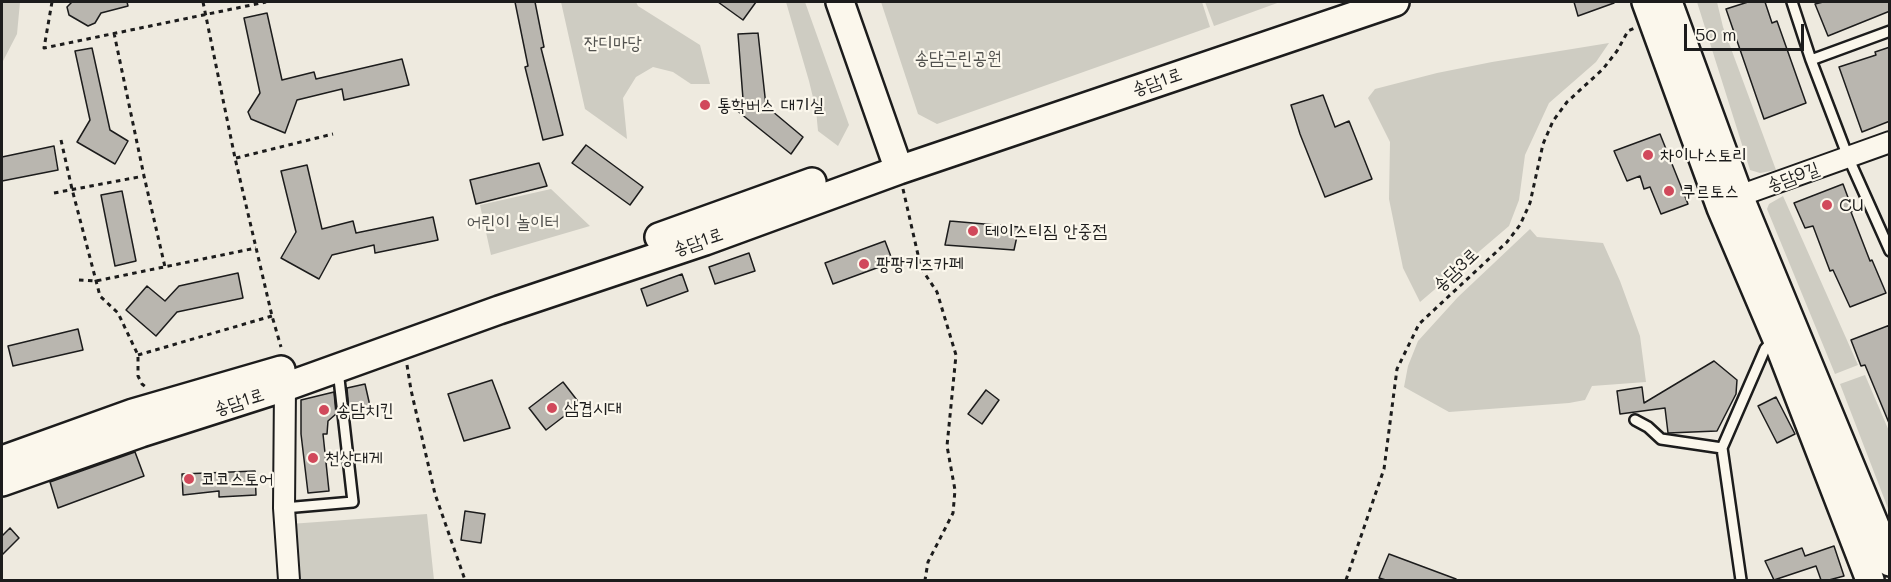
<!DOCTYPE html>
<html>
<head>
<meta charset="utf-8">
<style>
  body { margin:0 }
  #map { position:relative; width:1891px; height:582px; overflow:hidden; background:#eeeadf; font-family:Mali,sans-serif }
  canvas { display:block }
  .frame { position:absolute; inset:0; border:3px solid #1c1c1c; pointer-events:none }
  .scale { position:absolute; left:1684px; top:24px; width:120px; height:27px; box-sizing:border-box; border:3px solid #1c1c1c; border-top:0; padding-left:8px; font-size:18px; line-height:21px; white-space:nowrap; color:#1c1c1c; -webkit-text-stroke:4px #fbf7ec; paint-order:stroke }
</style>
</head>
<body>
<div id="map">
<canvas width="1891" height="582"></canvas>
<div class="frame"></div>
<div class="scale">50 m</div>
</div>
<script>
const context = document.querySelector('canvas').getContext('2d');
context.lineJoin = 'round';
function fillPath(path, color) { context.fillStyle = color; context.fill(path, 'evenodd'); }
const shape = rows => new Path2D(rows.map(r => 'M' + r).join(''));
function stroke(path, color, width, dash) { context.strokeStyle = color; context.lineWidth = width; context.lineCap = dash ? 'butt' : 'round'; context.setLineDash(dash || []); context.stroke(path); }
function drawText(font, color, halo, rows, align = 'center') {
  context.font = font + ' Mali,"Poor Story",sans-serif'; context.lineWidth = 4.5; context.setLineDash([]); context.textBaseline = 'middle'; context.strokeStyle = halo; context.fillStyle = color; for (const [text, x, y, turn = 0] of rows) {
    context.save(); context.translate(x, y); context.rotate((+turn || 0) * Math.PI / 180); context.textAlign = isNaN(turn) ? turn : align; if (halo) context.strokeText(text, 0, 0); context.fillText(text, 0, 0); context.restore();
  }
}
const green = shape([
  [2,2,20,2,17,34,2,63],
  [561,2,636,2,638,6,700,45,710,84,691,84,673,72,653,67,636,77,623,98,627,139,585,109],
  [786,2,805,2,849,125,838,146,818,131,816,110,809,81],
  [881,2,1202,2,1210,27,937,124,918,114],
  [1205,2,1280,2,1214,26],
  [1697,2,1717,2,1723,27,1776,170,1760,173,1750,170],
  [1609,43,1596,62,1549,103,1525,155,1519,200,1509,226,1420,302,1403,268,1389,199,1390,142,1368,98,1375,89,1437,73,1492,62],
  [551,189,590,226,491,255,480,205],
  [1783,196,1858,365,1835,374,1767,209,1769,204],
  [1530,229,1537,237,1603,243,1620,281,1640,336,1646,382,1592,386,1585,400,1569,403,1449,412,1404,387,1408,366,1418,341,1458,297],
  [1865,375,1889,431,1889,511,1840,384],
  [427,514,434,580,294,580,290,524]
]);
const building = shape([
  [72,2,127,2,128,6,101,13,95,23,88,26,69,15,67,7,72,2],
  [515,2,535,2,544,47,541,48,563,135,543,140,525,67,528,66,515,2],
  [718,2,756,2,743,20,718,2],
  [1574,2,1613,2,1614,3,1578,16,1574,2],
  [1748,2,1765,2,1772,23,1777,21,1806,103,1764,119,1726,9,1748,2],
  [1823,2,1890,2,1890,11,1828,36,1815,4,1823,2],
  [267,13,282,80,314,72,316,79,402,59,409,85,344,100,342,89,297,100,285,133,251,119,248,112,260,93,244,18,267,13],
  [758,33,766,106,803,137,791,154,735,109,743,99,738,34,758,33],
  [1890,47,1890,121,1862,132,1839,67,1876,55,1875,52,1890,47],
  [92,48,110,130,128,141,115,164,77,142,90,120,75,51,92,48],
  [1323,95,1335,127,1349,121,1372,179,1325,197,1300,134,1291,105,1323,95],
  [1660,134,1688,204,1661,214,1650,187,1644,189,1640,176,1627,181,1614,151,1660,134],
  [586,145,643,187,630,205,572,163,586,145],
  [54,146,58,170,2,181,2,157,54,146],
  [539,163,547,186,476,204,470,180,539,163],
  [307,165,322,229,353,221,356,233,433,217,438,240,375,253,374,245,332,255,319,279,281,258,296,232,281,171,307,165],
  [1843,184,1853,211,1851,212,1870,261,1872,260,1886,293,1850,307,1833,270,1830,271,1813,226,1805,228,1794,203,1843,184],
  [122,191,136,261,115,266,101,195,122,191],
  [950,221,1019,227,1014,250,945,245,950,221],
  [885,241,893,262,833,284,825,263,885,241],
  [749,253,755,271,715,284,709,267,749,253],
  [238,273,243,298,177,312,156,336,126,310,147,286,165,301,179,286,238,273],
  [682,274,688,291,647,306,641,289,682,274],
  [1890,325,1890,423,1889,423,1865,365,1861,366,1851,340,1890,325],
  [78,329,83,350,13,366,8,346,78,329],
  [1714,361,1737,380,1736,394,1717,431,1668,433,1665,408,1620,414,1617,391,1642,387,1644,403,1714,361],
  [492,380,510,428,464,441,448,394,492,380],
  [563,382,580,404,546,430,529,408,563,382],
  [365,384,370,406,349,411,347,388,365,384],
  [986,390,999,400,982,424,968,414,986,390],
  [334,392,336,414,328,421,327,434,323,434,329,491,308,493,301,434,301,400,334,392],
  [1776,397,1795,434,1777,443,1758,406,1776,397],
  [135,452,144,476,58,508,50,482,135,452],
  [255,471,256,495,219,497,219,491,183,495,182,474,255,471],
  [465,511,485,514,481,543,461,540,465,511],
  [10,528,19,538,2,555,2,536,10,528],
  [1834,546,1844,576,1829,580,1821,580,1816,566,1774,580,1765,561,1802,548,1805,556,1834,546],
  [1389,554,1456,579,1455,580,1386,580,1379,578,1389,554]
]);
const path = shape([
  [52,2,44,48,266,2],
  [203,2,235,158,272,316,281,347],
  [114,33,144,176,165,267],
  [61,140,72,189,100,296,118,313,138,355,138,376,142,384,147,388],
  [236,158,333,134],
  [903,189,921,268,937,292,956,355,947,446,955,490,953,513,928,562,925,580],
  [54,193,144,176],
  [79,280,96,281,256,248],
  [138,355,272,316],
  [407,365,411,390,435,494,465,580],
  [1346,580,1384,469,1397,369,1419,324,1507,242,1520,225,1530,203,1543,144,1553,121,1567,102,1603,69,1617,51,1628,31,1635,28]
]);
const lane = shape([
  [1792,2,1811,60,1848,157,1890,251],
  [1811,60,1890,31],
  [1635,420,1648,427,1661,439,1722,448],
  [284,508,353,502,338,370],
  [1741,580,1722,448,1765,349,1774,339]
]);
const street = shape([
  [1739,196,1890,142],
  [285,387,284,508,289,580]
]);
const secondary = shape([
  [840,2,899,170],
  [1646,2,1721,208,1776,337,1870,580],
  [1668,2,1739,196,1890,562],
  [659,237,812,182],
  [2,460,133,413,281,370],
  [2,482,141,433,285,387,499,310,705,241,899,170,1395,2]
]);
const markers = [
  [705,105,6,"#d1495b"],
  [1648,155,6,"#d1495b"],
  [1669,191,6,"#d1495b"],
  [1827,205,6,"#d1495b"],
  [973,231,6,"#d1495b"],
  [864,264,6,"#d1495b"],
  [552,408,6,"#d1495b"],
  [324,410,6,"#d1495b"],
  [313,458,6,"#d1495b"],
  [189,479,6,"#d1495b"]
];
const parkNames = [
  ["잔디마당",613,43],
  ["송담근린공원",958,58],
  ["어린이 놀이터",513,222]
];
const streetNames = [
  ["송담1로",1157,82,-19],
  ["송담9길",1793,177,-20],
  ["송담1로",698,242,-19],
  ["송담3로",1456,270,-43],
  ["송담1로",239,402,-18]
];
const poiNames = [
  ["통학버스 대기실",717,105],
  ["차이나스토리",1660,155],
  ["쿠르토스",1681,191],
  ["CU",1839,205],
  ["테이스티짐 안중점",985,231],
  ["팡팡키즈카페",876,264],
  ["삼겹시대",564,408],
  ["송담치킨",336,410],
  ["천상대게",325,458],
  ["코코스토어",201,479]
];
fillPath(green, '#ceccc2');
fillPath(building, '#b9b6af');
stroke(building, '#1c1c1c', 1.5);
stroke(lane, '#1c1c1c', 14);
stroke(street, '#1c1c1c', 24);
stroke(secondary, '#1c1c1c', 32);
stroke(path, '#1c1c1c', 3, [4.5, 4.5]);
stroke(lane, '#fbf7ec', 9);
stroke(street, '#fbf7ec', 20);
stroke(secondary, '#fbf7ec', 27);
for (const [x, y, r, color] of markers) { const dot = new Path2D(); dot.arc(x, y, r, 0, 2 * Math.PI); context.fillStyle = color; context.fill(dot); stroke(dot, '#fbf7ec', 2); }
drawText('18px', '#51514e', '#fbf7ec', parkNames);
drawText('18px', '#1c1c1c', '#fbf7ec', streetNames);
drawText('18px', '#1c1c1c', '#fbf7ec', poiNames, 'left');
</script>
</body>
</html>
